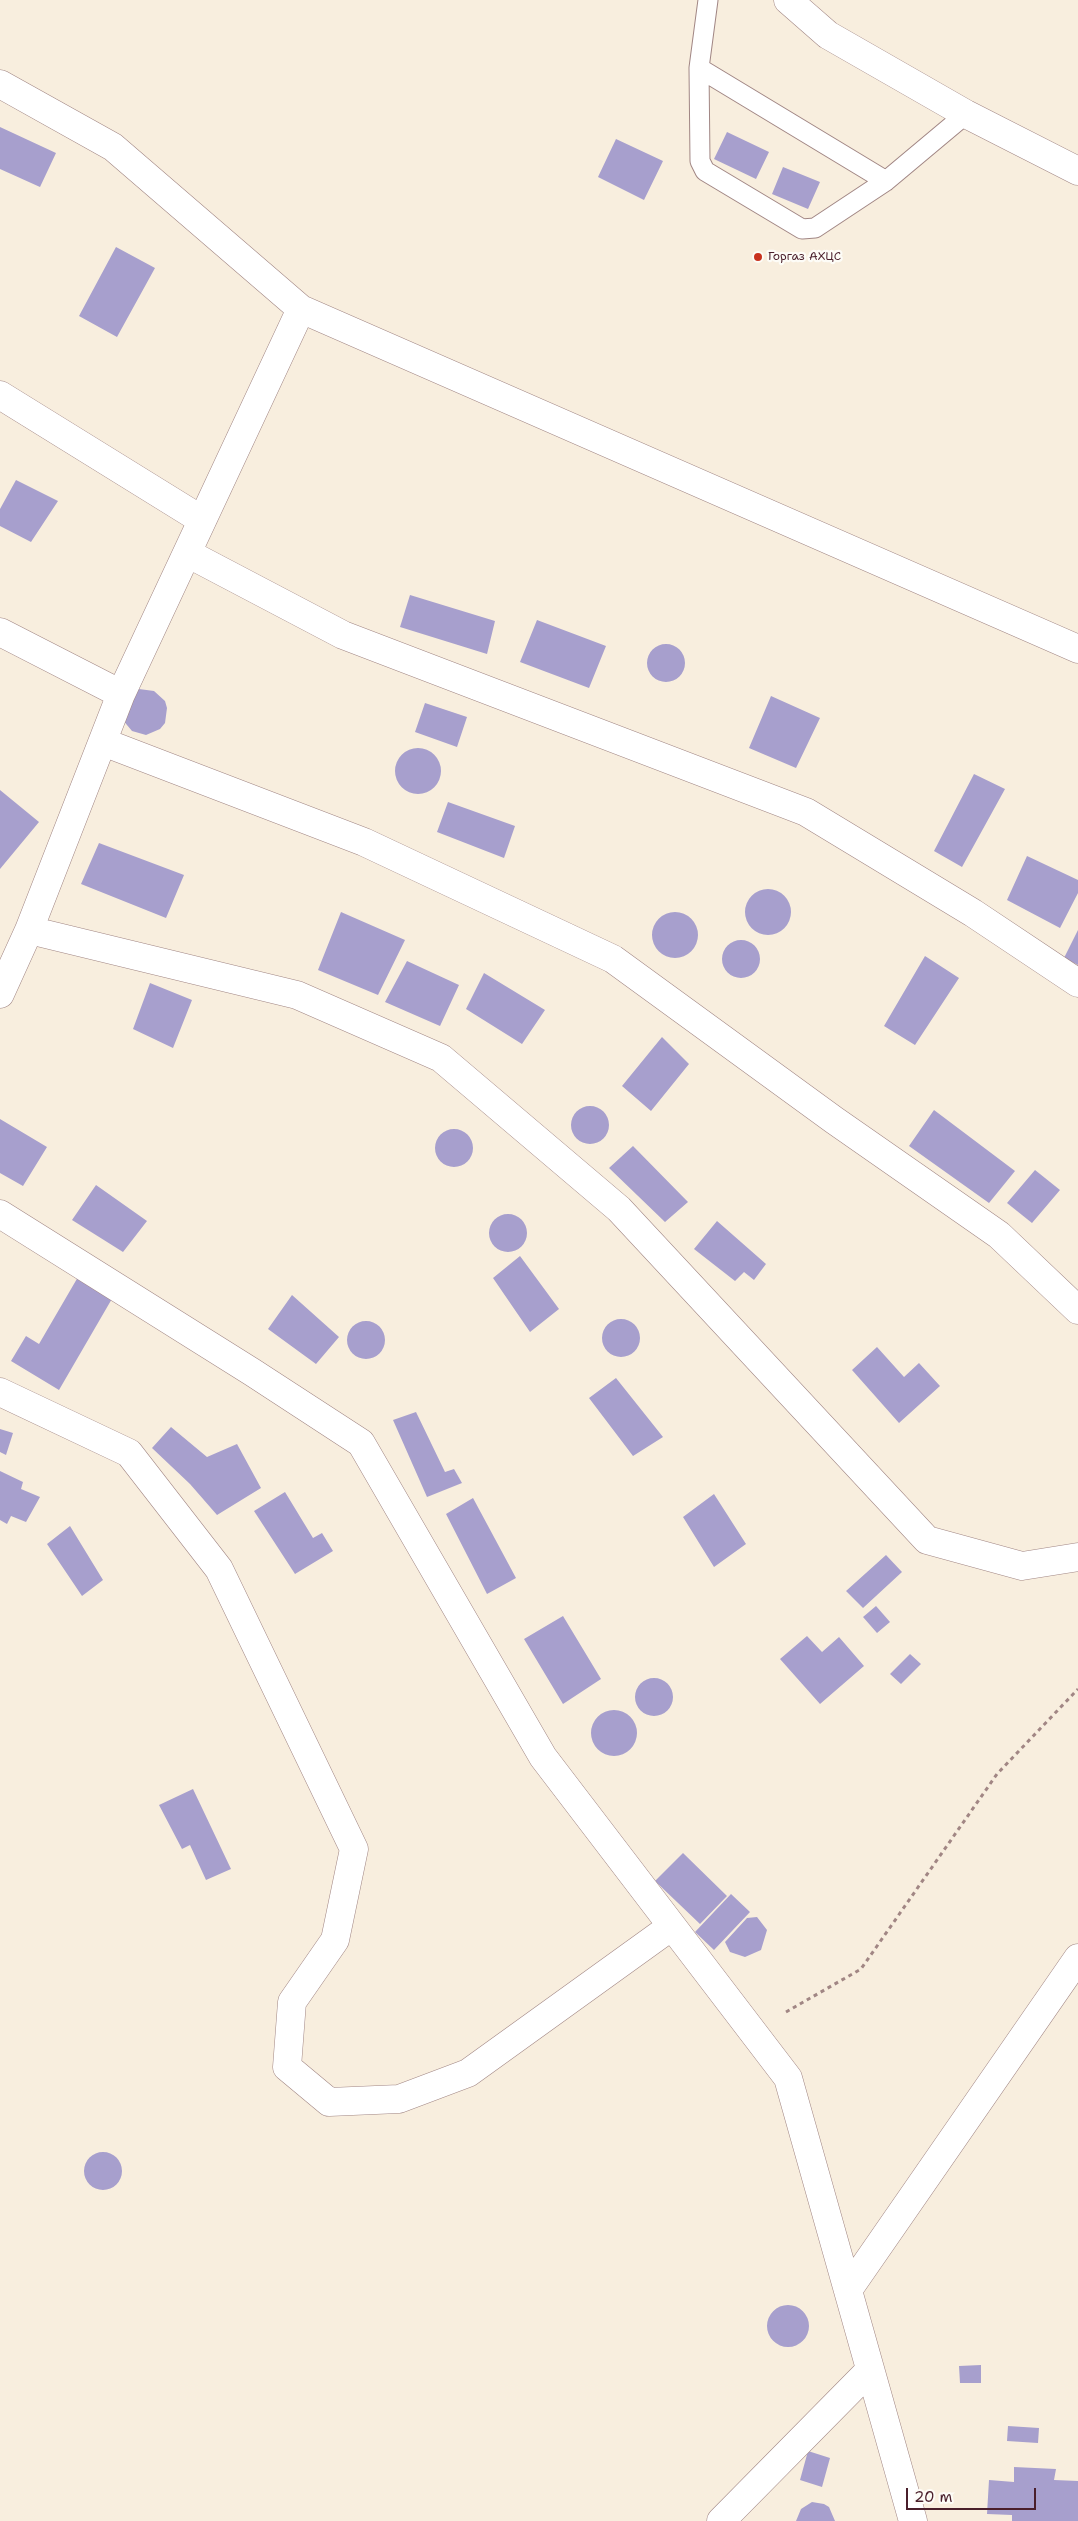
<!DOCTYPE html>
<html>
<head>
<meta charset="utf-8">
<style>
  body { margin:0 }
  #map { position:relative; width:1078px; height:2521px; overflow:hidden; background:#f8eede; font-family:"Shantell Sans",sans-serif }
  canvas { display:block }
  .scale { position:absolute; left:906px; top:2488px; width:130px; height:22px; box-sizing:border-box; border:2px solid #4a1f2b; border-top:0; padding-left:6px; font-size:15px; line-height:18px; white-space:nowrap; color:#4a1f2b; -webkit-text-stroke:4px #fdfcf7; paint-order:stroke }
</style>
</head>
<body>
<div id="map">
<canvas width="1078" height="2521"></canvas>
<div class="scale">20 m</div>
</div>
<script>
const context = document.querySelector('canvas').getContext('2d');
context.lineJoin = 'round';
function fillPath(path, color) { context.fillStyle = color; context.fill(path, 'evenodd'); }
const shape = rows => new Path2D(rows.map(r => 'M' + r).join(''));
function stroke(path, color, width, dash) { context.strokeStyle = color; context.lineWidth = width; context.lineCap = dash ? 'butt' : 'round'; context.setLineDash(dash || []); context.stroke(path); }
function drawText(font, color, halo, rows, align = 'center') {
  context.font = font + ' "Shantell Sans",sans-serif'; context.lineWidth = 4.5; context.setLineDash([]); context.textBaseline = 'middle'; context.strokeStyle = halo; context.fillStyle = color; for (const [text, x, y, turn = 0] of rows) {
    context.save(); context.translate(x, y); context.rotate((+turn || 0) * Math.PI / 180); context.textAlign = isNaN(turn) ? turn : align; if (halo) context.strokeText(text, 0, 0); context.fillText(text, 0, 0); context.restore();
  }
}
const building = shape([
  [0,127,56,153,40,187,0,169],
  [727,132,769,152,756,179,714,159],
  [616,139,663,161,644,200,598,177],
  [783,167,820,182,808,209,772,194],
  [116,247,155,268,117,337,79,316],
  [16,480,58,501,31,542,0,526,0,509],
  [410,595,495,621,487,654,400,627],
  [537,620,606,646,589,688,520,662],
  '647 663a19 19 0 1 1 38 0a19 19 0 1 1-38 0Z',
  [139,689,154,691,165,701,167,708,165,723,160,729,146,735,132,731,122,719,132,692],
  [771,696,820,718,796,768,749,748],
  [425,703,467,717,457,747,415,732],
  '395 771a23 23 0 1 1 46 0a23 23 0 1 1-46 0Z',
  [974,774,1005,789,962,867,934,851],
  [0,790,39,822,0,869],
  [448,802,515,826,504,858,437,832],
  [99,843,184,875,166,918,81,884],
  [1027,856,1078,880,1078,893,1060,928,1007,900],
  '745 912a23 23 0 1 1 46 0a23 23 0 1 1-46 0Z',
  '652 935a23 23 0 1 1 46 0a23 23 0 1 1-46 0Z',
  [341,912,405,940,378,995,318,970],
  [1078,930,1078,965,1064,958],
  '722 959a19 19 0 1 1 38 0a19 19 0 1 1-38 0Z',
  [925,956,959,978,915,1045,884,1026],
  [407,961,459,985,440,1026,385,1002],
  [484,973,545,1010,522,1044,466,1009],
  [150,983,192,1000,173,1048,133,1029],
  [662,1037,689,1064,651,1111,622,1086],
  '571 1125a19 19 0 1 1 38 0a19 19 0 1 1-38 0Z',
  [934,1110,1015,1171,989,1203,909,1146],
  [0,1119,47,1147,23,1186,0,1173],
  '435 1148a19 19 0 1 1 38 0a19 19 0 1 1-38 0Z',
  [633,1146,688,1202,665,1222,609,1168],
  [1035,1170,1060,1190,1032,1223,1007,1203],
  [96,1185,147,1221,123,1252,72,1220],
  '489 1233a19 19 0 1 1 38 0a19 19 0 1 1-38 0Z',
  [717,1221,766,1264,754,1280,744,1272,735,1281,694,1249],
  [520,1256,559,1309,530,1332,493,1278],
  [78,1277,113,1297,59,1390,11,1361,26,1336,39,1344],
  [292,1295,339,1337,316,1364,268,1329],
  '602 1338a19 19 0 1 1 38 0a19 19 0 1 1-38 0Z',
  '347 1340a19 19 0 1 1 38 0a19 19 0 1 1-38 0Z',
  [877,1347,904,1377,919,1363,940,1386,899,1423,852,1370],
  [616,1378,663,1437,633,1456,589,1398],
  [416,1412,445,1472,454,1469,462,1483,427,1497,393,1420],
  [171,1427,207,1457,237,1444,261,1488,217,1515,190,1484,152,1448],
  [0,1429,13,1433,6,1455,0,1452],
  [0,1471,23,1482,21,1489,40,1497,26,1522,11,1516,7,1524,0,1520],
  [285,1492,313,1538,322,1533,333,1551,295,1574,254,1511],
  [714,1494,746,1544,714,1567,683,1517],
  [473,1498,516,1578,487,1594,446,1514],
  [70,1526,103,1580,82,1596,47,1544],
  [886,1555,902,1572,863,1608,846,1591],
  [876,1606,890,1622,877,1633,863,1617],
  [563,1616,601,1679,563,1704,524,1639],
  [807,1636,822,1652,839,1637,864,1666,820,1704,780,1659],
  [910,1654,921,1664,901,1684,890,1674],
  '635 1697a19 19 0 1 1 38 0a19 19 0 1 1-38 0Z',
  '591 1733a23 23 0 1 1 46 0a23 23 0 1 1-46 0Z',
  [193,1789,231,1869,206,1880,190,1845,182,1849,159,1805],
  [683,1853,727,1896,700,1924,655,1881],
  [731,1894,750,1912,714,1950,695,1932],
  [757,1917,767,1930,761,1950,745,1957,730,1952,725,1942,747,1918],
  '84 2171a19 19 0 1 1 38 0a19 19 0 1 1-38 0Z',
  '767 2326a21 21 0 1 1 42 0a21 21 0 1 1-42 0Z',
  [981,2365,981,2383,960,2383,959,2366],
  [1008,2426,1039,2428,1038,2443,1007,2441],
  [808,2451,830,2458,822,2487,800,2480],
  [1014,2467,1056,2469,1054,2480,1078,2481,1078,2521,1012,2521,1012,2515,987,2514,989,2480,1014,2482],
  [812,2502,824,2504,829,2507,835,2521,796,2521,801,2509]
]);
const path = shape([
  [786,2012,861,1969,997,1774,1078,1689]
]);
const service = shape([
  [708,0,699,68,700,161,705,171,802,229,815,228,886,181,966,114],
  [699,68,886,181]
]);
const minor = shape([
  [0,84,113,147,301,309,1078,649],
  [0,395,202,520],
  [187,553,343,635,806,812,973,913,1078,983],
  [0,632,121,694],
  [103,742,364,842,613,959,834,1120,999,1235,1078,1310],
  [29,930,297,995,441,1058,619,1209,927,1540,1022,1566,1078,1557],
  [0,994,29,930,121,694,301,309],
  [0,1214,252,1372,361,1443,543,1757,788,2078,913,2521],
  [0,1392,129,1453,219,1569,354,1849,335,1940,292,2002,287,2067,329,2102,399,2099,468,2073,672,1926],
  [848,2290,1078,1958],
  [721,2521,870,2370]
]);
const tertiary = shape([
  [788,0,828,35,966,114,1078,171]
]);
const markers = [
  [758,257,5,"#c8321e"]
];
const poiNames = [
  ["Горгаз АХЦС",768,257]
];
fillPath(building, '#a79fcd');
stroke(service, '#a18684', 21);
stroke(minor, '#a18684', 29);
stroke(tertiary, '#a18684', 29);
stroke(path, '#a18684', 3, [4, 4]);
stroke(service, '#fff', 19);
stroke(minor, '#fff', 28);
stroke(tertiary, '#fff', 28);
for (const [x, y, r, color] of markers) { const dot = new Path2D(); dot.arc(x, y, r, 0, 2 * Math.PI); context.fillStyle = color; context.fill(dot); stroke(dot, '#fdfcf7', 2); }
drawText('12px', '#4a1f2b', '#fdfcf7', poiNames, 'left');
</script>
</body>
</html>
